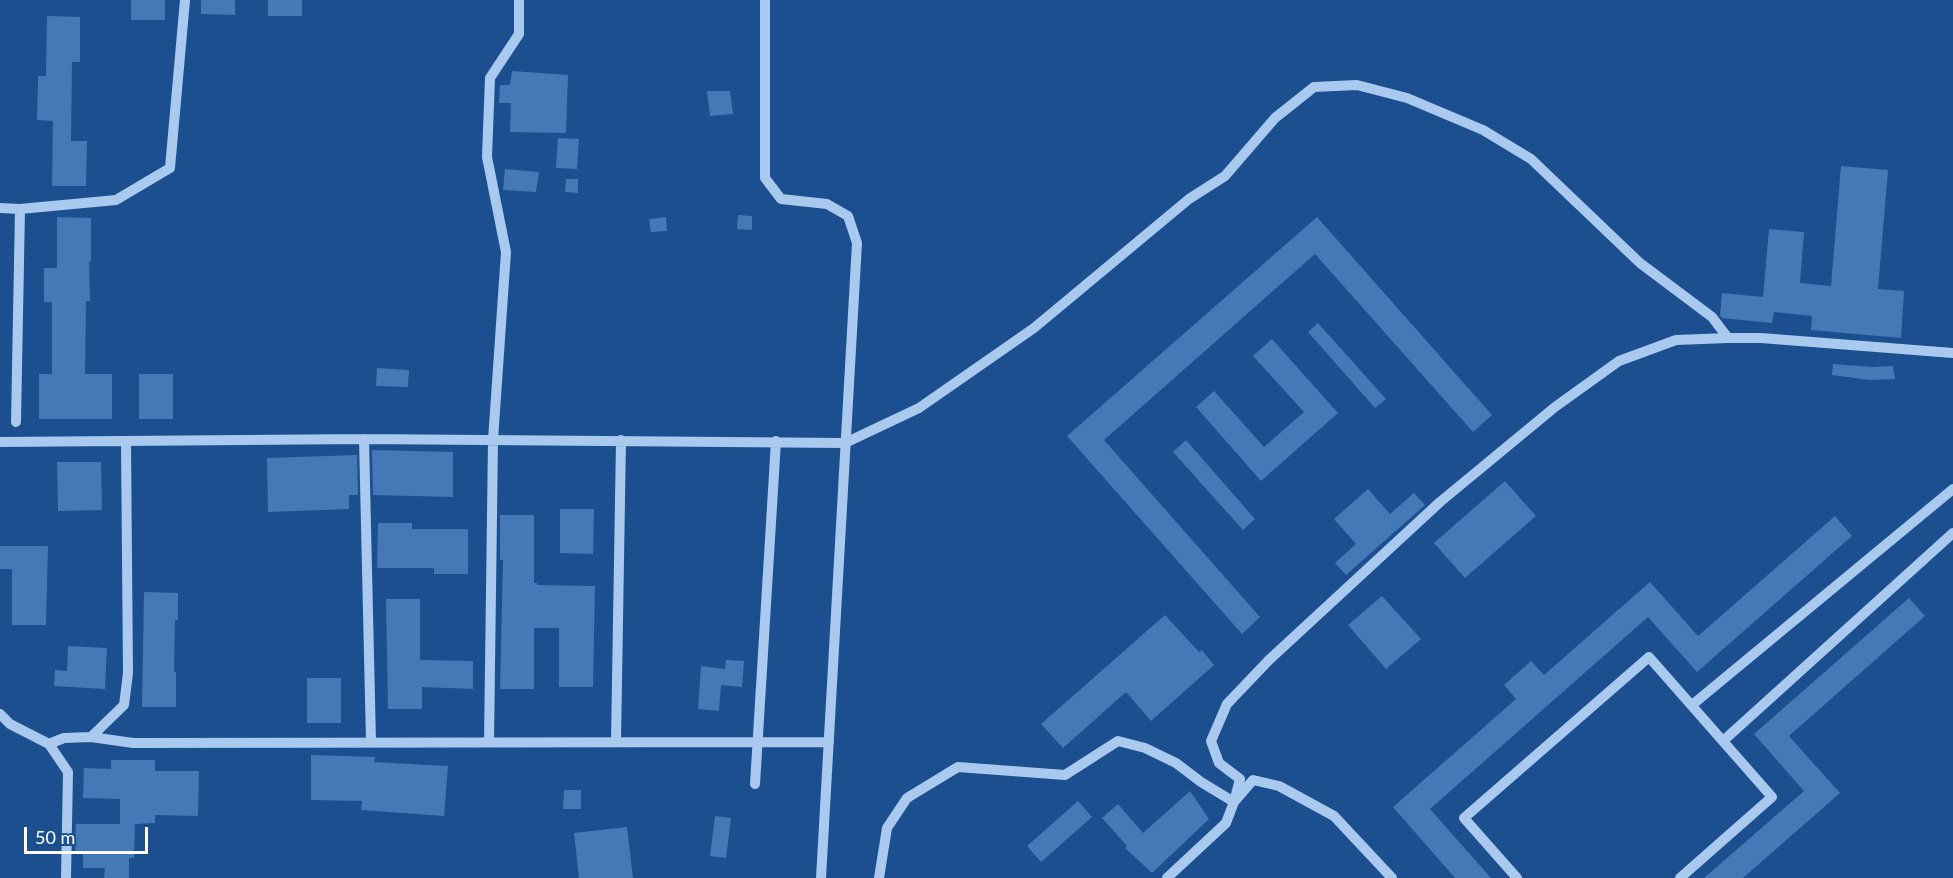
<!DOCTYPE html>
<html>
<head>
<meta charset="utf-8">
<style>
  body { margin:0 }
  #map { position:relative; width:1953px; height:878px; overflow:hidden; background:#1b4f8f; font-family:Lato,sans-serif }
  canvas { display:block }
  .scale { position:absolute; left:24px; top:827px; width:124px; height:27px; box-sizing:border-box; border:3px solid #fff; border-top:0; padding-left:8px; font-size:18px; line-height:21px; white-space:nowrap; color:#fff; -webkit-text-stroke:4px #1b4f8f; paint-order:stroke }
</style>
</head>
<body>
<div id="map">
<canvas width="1953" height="878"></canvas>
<div class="scale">50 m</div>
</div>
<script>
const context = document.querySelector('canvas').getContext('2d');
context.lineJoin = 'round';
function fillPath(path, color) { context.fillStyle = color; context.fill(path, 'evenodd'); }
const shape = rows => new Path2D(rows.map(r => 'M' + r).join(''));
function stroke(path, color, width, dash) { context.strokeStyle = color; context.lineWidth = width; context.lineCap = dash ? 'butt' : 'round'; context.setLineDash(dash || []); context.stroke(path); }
const building = shape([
  [131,0,165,0,165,20,131,20],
  [201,0,235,0,235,15,201,14],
  [268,0,302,0,302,16,268,16],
  [47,16,80,17,80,62,72,62,71,141,87,141,86,186,52,186,53,121,37,120,38,76,46,76],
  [512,71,568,75,566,133,510,132,511,103,499,103,500,85,510,85],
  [707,91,730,91,733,114,710,116],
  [558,138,579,139,577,169,556,168],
  [1841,166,1888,170,1878,289,1904,291,1901,338,1811,330,1812,316,1774,312,1772,323,1722,318,1720,315,1722,293,1763,297,1769,229,1804,232,1800,283,1831,286],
  [505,169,539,172,536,192,503,190],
  [566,179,578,179,578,193,565,192],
  [738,215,752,216,752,230,737,229],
  [57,217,91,218,91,262,89,262,90,301,86,301,85,374,112,374,112,419,39,419,39,374,52,374,52,302,44,302,44,268,57,268],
  [666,217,667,231,651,232,649,219],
  [1317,217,1492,415,1473,432,1315,254,1104,440,1260,617,1242,634,1067,436],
  [1318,323,1386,399,1375,408,1308,332],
  [1272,339,1338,413,1261,481,1196,407,1214,391,1264,447,1304,412,1253,356],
  [1833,364,1872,367,1893,366,1895,379,1870,380,1832,375],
  [377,368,409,370,408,387,376,386],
  [139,374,173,374,173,419,139,419],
  [1186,440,1255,519,1243,530,1173,452],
  [372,450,453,452,453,497,373,495],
  [357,455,358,495,349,495,349,509,268,512,267,458],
  [57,462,101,462,102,510,58,511],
  [1505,481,1536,516,1465,578,1434,543],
  [1368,489,1390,514,1414,493,1425,505,1346,575,1335,563,1356,544,1334,519],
  [560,509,594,509,593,554,560,553],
  [500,515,534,515,534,583,537,583,537,585,595,586,593,687,559,687,559,628,534,628,534,689,500,689,503,560,500,560],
  [1835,516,1852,536,1697,672,1648,617,1430,809,1491,878,1455,878,1393,807,1516,699,1504,685,1531,661,1544,675,1650,582,1698,636],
  [378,523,412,523,412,529,468,529,468,574,434,574,434,568,377,568],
  [0,546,48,546,46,625,12,625,12,569,0,569],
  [144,592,178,593,178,620,175,620,174,672,176,672,176,707,142,707],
  [1382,596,1421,639,1386,669,1348,625],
  [1909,598,1925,616,1789,736,1840,793,1743,878,1704,878,1804,791,1754,734],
  [386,599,420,599,420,660,473,661,473,689,422,687,422,709,388,709],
  [1165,615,1199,652,1202,650,1214,665,1151,721,1126,692,1063,748,1041,724],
  [68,646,107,648,105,689,54,686,55,670,67,671],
  [726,660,744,661,742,687,721,685,719,711,698,709,701,666,725,669],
  [307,678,341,678,341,723,307,723],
  [311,755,375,757,374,762,448,766,444,816,361,810,362,801,311,800],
  [111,760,155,760,155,771,199,771,198,816,155,815,155,823,135,824,134,858,129,858,129,878,104,878,105,868,83,868,83,854,75,854,76,824,120,824,120,799,83,798,84,768,111,769],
  [564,790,581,790,581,809,563,809],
  [1190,791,1209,819,1152,873,1125,848,1127,846,1102,818,1118,804,1143,833],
  [1078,801,1092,817,1041,862,1027,846],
  [715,816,731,818,726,858,710,856],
  [627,827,633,878,579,878,574,833]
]);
const minor = shape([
  [765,0,765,178,781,199,827,204,848,216,857,243,821,878],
  [0,208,20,209,116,200,170,168,185,0],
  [16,422,20,209],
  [364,439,371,742],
  [0,442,364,439,845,443,919,408,1034,328,1189,199,1225,176,1275,118,1314,87,1357,85,1407,98,1483,130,1531,159,1640,263,1712,317,1728,338],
  [1692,705,1953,489],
  [0,714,10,724,49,744,64,738,91,737,133,743,829,742],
  [91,737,124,705,128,673,126,442],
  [616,741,621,440],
  [1723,741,1953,533],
  [489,742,493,440,506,252,487,157,490,78,519,34,519,0],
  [49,744,68,772,66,878],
  [755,784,776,441],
  [879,878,887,828,907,798,958,767,1065,775,1118,741,1145,748,1176,763,1201,782,1234,802,1253,780,1279,786,1334,816,1392,878],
  [1167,878,1226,823,1234,802,1240,779,1219,763,1211,741,1227,704,1269,660,1440,502,1555,407,1619,361,1676,340,1728,338,1761,338,1953,353],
  [1517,878,1464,818,1649,657,1772,797,1680,878]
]);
fillPath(building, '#4478b7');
stroke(minor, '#a9c9ee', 10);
</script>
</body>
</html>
